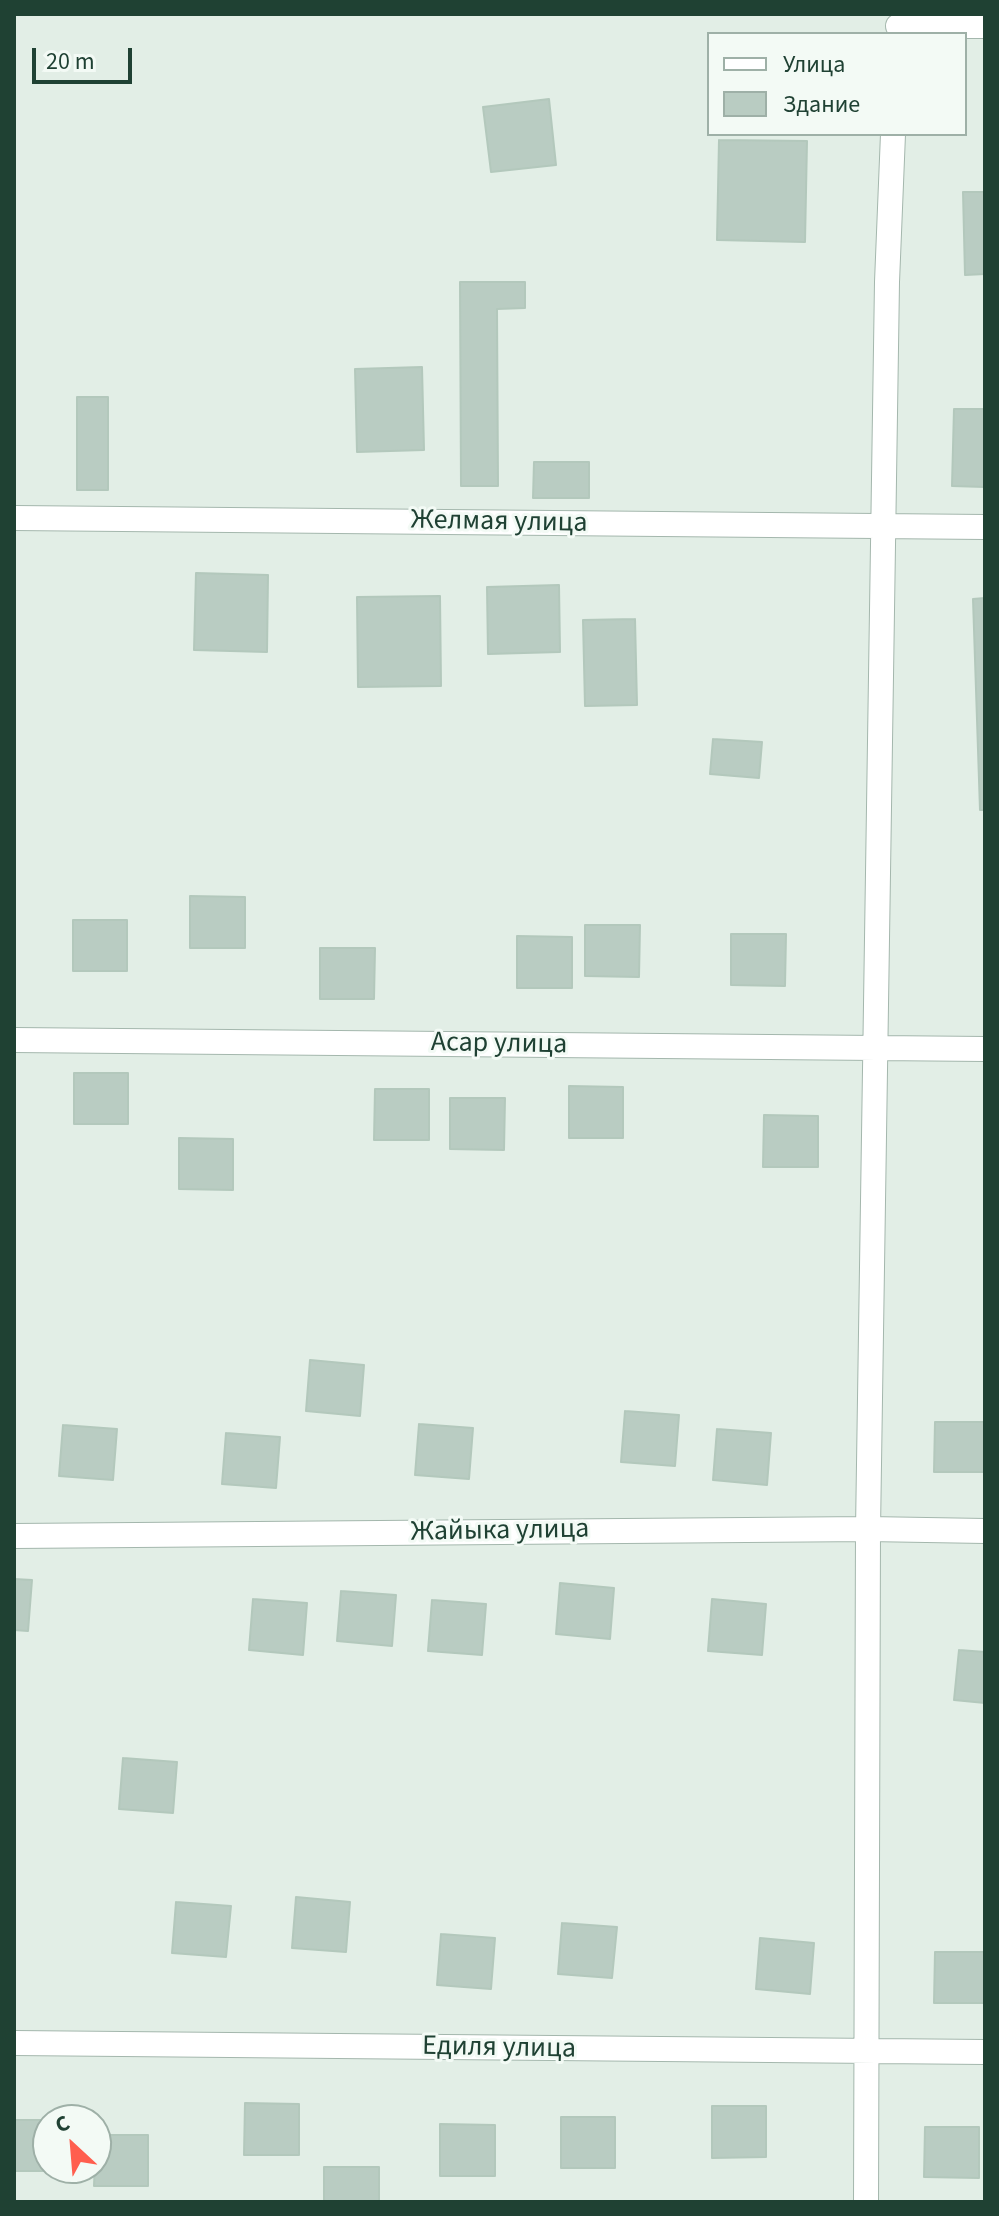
<!DOCTYPE html>
<html>
<head>
<meta charset="utf-8">
<style>
  body { margin:0 }
  #map { position:relative; width:999px; height:2216px; overflow:hidden; background:#e2eee6; font-family:"Source Sans 3",sans-serif }
  canvas { display:block }
  .frame { position:absolute; inset:0; border:16px solid #1f4133; pointer-events:none }
  .legend { position:absolute; left:707px; top:32px; width:260px; height:104px; box-sizing:border-box; background:#f3faf5; border:2px solid #9eb0a7; margin:0; padding:10px 14px; list-style:none; font-size:24px; color:#1f4133 }
  .legend li { display:flex; align-items:center; gap:16px; height:40px }
  .legend b { width:40px; border:2px solid #9eb0a7 }
  .north { position:absolute; left:32px; top:2104px; width:80px; height:80px; box-sizing:border-box; background:#f3faf5; border:2px solid #9eb0a7; border-radius:50%; rotate:334deg; font-size:22px; font-weight:700; line-height:32px; text-align:center; color:#1f4133 }
  .north::after { content:''; display:block; margin:auto; width:28px; height:36px; background:#ff5e4e; clip-path:polygon(50% 0,100% 100%,50% 72%,0 100%) }
  .scale { position:absolute; left:32px; top:48px; width:100px; height:36px; box-sizing:border-box; border:4px solid #1f4133; border-top:0; padding-left:10px; font-size:24px; line-height:28px; white-space:nowrap; color:#1f4133; -webkit-text-stroke:6px #f3faf5; paint-order:stroke }
</style>
</head>
<body>
<div id="map">
<canvas width="999" height="2216"></canvas>
<div class="frame"></div>
<ul class="legend">
<li><b style="height:10px;background:#fff"></b>Улица</li>
<li><b style="height:22px;background:#b9ccc2"></b>Здание</li>
</ul>
<div class="north">С</div>
<div class="scale">20 m</div>
</div>
<script>
const context = document.querySelector('canvas').getContext('2d');
context.lineJoin = 'round';
function fillPath(path, color) { context.fillStyle = color; context.fill(path, 'evenodd'); }
const shape = rows => new Path2D(rows.map(r => 'M' + r).join(''));
function stroke(path, color, width, dash) { context.strokeStyle = color; context.lineWidth = width; context.lineCap = dash ? 'butt' : 'round'; context.setLineDash(dash || []); context.stroke(path); }
function drawText(font, color, halo, rows, align = 'center') {
  context.font = font + ' "Source Sans 3",sans-serif'; context.lineWidth = 6; context.setLineDash([]); context.textBaseline = 'middle'; context.strokeStyle = halo; context.fillStyle = color; for (const [text, x, y, turn = 0] of rows) {
    context.save(); context.translate(x, y); context.rotate((+turn || 0) * Math.PI / 180); context.textAlign = isNaN(turn) ? turn : align; if (halo) context.strokeText(text, 0, 0); context.fillText(text, 0, 0); context.restore();
  }
}
const building = shape([
  [549,99,556,165,491,172,483,107,549,99],
  [719,140,807,141,805,242,717,240,719,140],
  [963,192,985,192,985,274,965,275,963,192],
  [460,282,525,282,525,308,497,309,498,486,461,486,460,282],
  [422,367,424,450,357,452,355,369,422,367],
  [77,397,108,397,108,490,77,490,77,397],
  [954,409,985,409,985,487,952,486,954,409],
  [534,462,589,462,589,498,533,498,534,462],
  [196,573,268,575,267,652,194,650,196,573],
  [559,585,560,652,488,654,487,587,559,585],
  [440,596,441,686,358,687,357,597,440,596],
  [985,598,985,810,980,810,973,599,985,598],
  [635,619,637,705,585,706,583,620,635,619],
  [713,739,762,742,759,778,710,774,713,739],
  [190,896,245,897,245,948,190,948,190,896],
  [73,920,127,920,127,971,73,971,73,920],
  [585,925,640,925,639,977,585,976,585,925],
  [731,934,786,934,785,986,731,985,731,934],
  [517,936,572,937,572,988,517,988,517,936],
  [320,948,375,948,374,999,320,999,320,948],
  [74,1073,128,1073,128,1124,74,1124,74,1073],
  [569,1086,623,1087,623,1138,569,1138,569,1086],
  [375,1089,429,1089,429,1140,374,1140,375,1089],
  [450,1098,505,1098,504,1150,450,1149,450,1098],
  [764,1115,818,1116,818,1167,763,1167,764,1115],
  [179,1138,233,1139,233,1190,179,1189,179,1138],
  [310,1360,364,1365,360,1416,306,1411,310,1360],
  [625,1411,679,1415,675,1466,621,1462,625,1411],
  [935,1422,985,1422,985,1472,934,1472,935,1422],
  [419,1424,473,1428,469,1479,415,1475,419,1424],
  [63,1425,117,1429,113,1480,59,1476,63,1425],
  [717,1429,771,1433,767,1485,713,1480,717,1429],
  [226,1433,280,1437,276,1488,222,1484,226,1433],
  [14,1579,32,1580,28,1631,14,1630,14,1579],
  [560,1583,614,1588,610,1639,556,1634,560,1583],
  [341,1591,396,1595,392,1646,337,1641,341,1591],
  [253,1599,307,1603,303,1655,249,1650,253,1599],
  [712,1599,766,1604,762,1655,708,1651,712,1599],
  [432,1600,486,1604,482,1655,428,1651,432,1600],
  [959,1650,985,1652,985,1703,954,1700,959,1650],
  [123,1758,177,1762,173,1813,119,1809,123,1758],
  [296,1897,350,1902,346,1952,292,1948,296,1897],
  [176,1902,231,1906,226,1957,172,1953,176,1902],
  [562,1923,617,1927,612,1978,558,1974,562,1923],
  [441,1934,495,1938,491,1989,437,1985,441,1934],
  [760,1938,814,1943,810,1994,756,1989,760,1938],
  [935,1952,985,1952,985,2003,934,2003,935,1952],
  [245,2103,299,2104,299,2155,244,2155,245,2103],
  [712,2106,766,2106,766,2157,712,2158,712,2106],
  [561,2117,615,2117,615,2168,561,2168,561,2117],
  [14,2120,48,2120,48,2168,60,2168,60,2171,14,2171,14,2120],
  [440,2124,495,2125,495,2176,440,2176,440,2124],
  [925,2127,979,2127,979,2178,924,2177,925,2127],
  [96,2135,148,2135,148,2186,94,2186,96,2135],
  [324,2167,379,2167,379,2202,324,2202,324,2167]
]);
const minor = shape([
  [898,26,985,26],
  [14,518,985,527],
  [14,1040,985,1049],
  [14,1536,868,1529,985,1531],
  [14,2043,985,2052],
  [866,2202,868,1529,887,282,893,134]
]);
const streetNames = [
  ["Желмая улица",499,523,1],
  ["Асар улица",499,1045,1],
  ["Жайыка улица",500,1532,-1],
  ["Едиля улица",499,2049,1]
];
fillPath(building, '#b9ccc2');
stroke(building, '#b3c8bc', 2);
stroke(minor, '#a4b7ad', 26);
stroke(minor, '#fff', 24);
drawText('28px', '#1f4133', '#f3faf5', streetNames);
</script>
</body>
</html>
